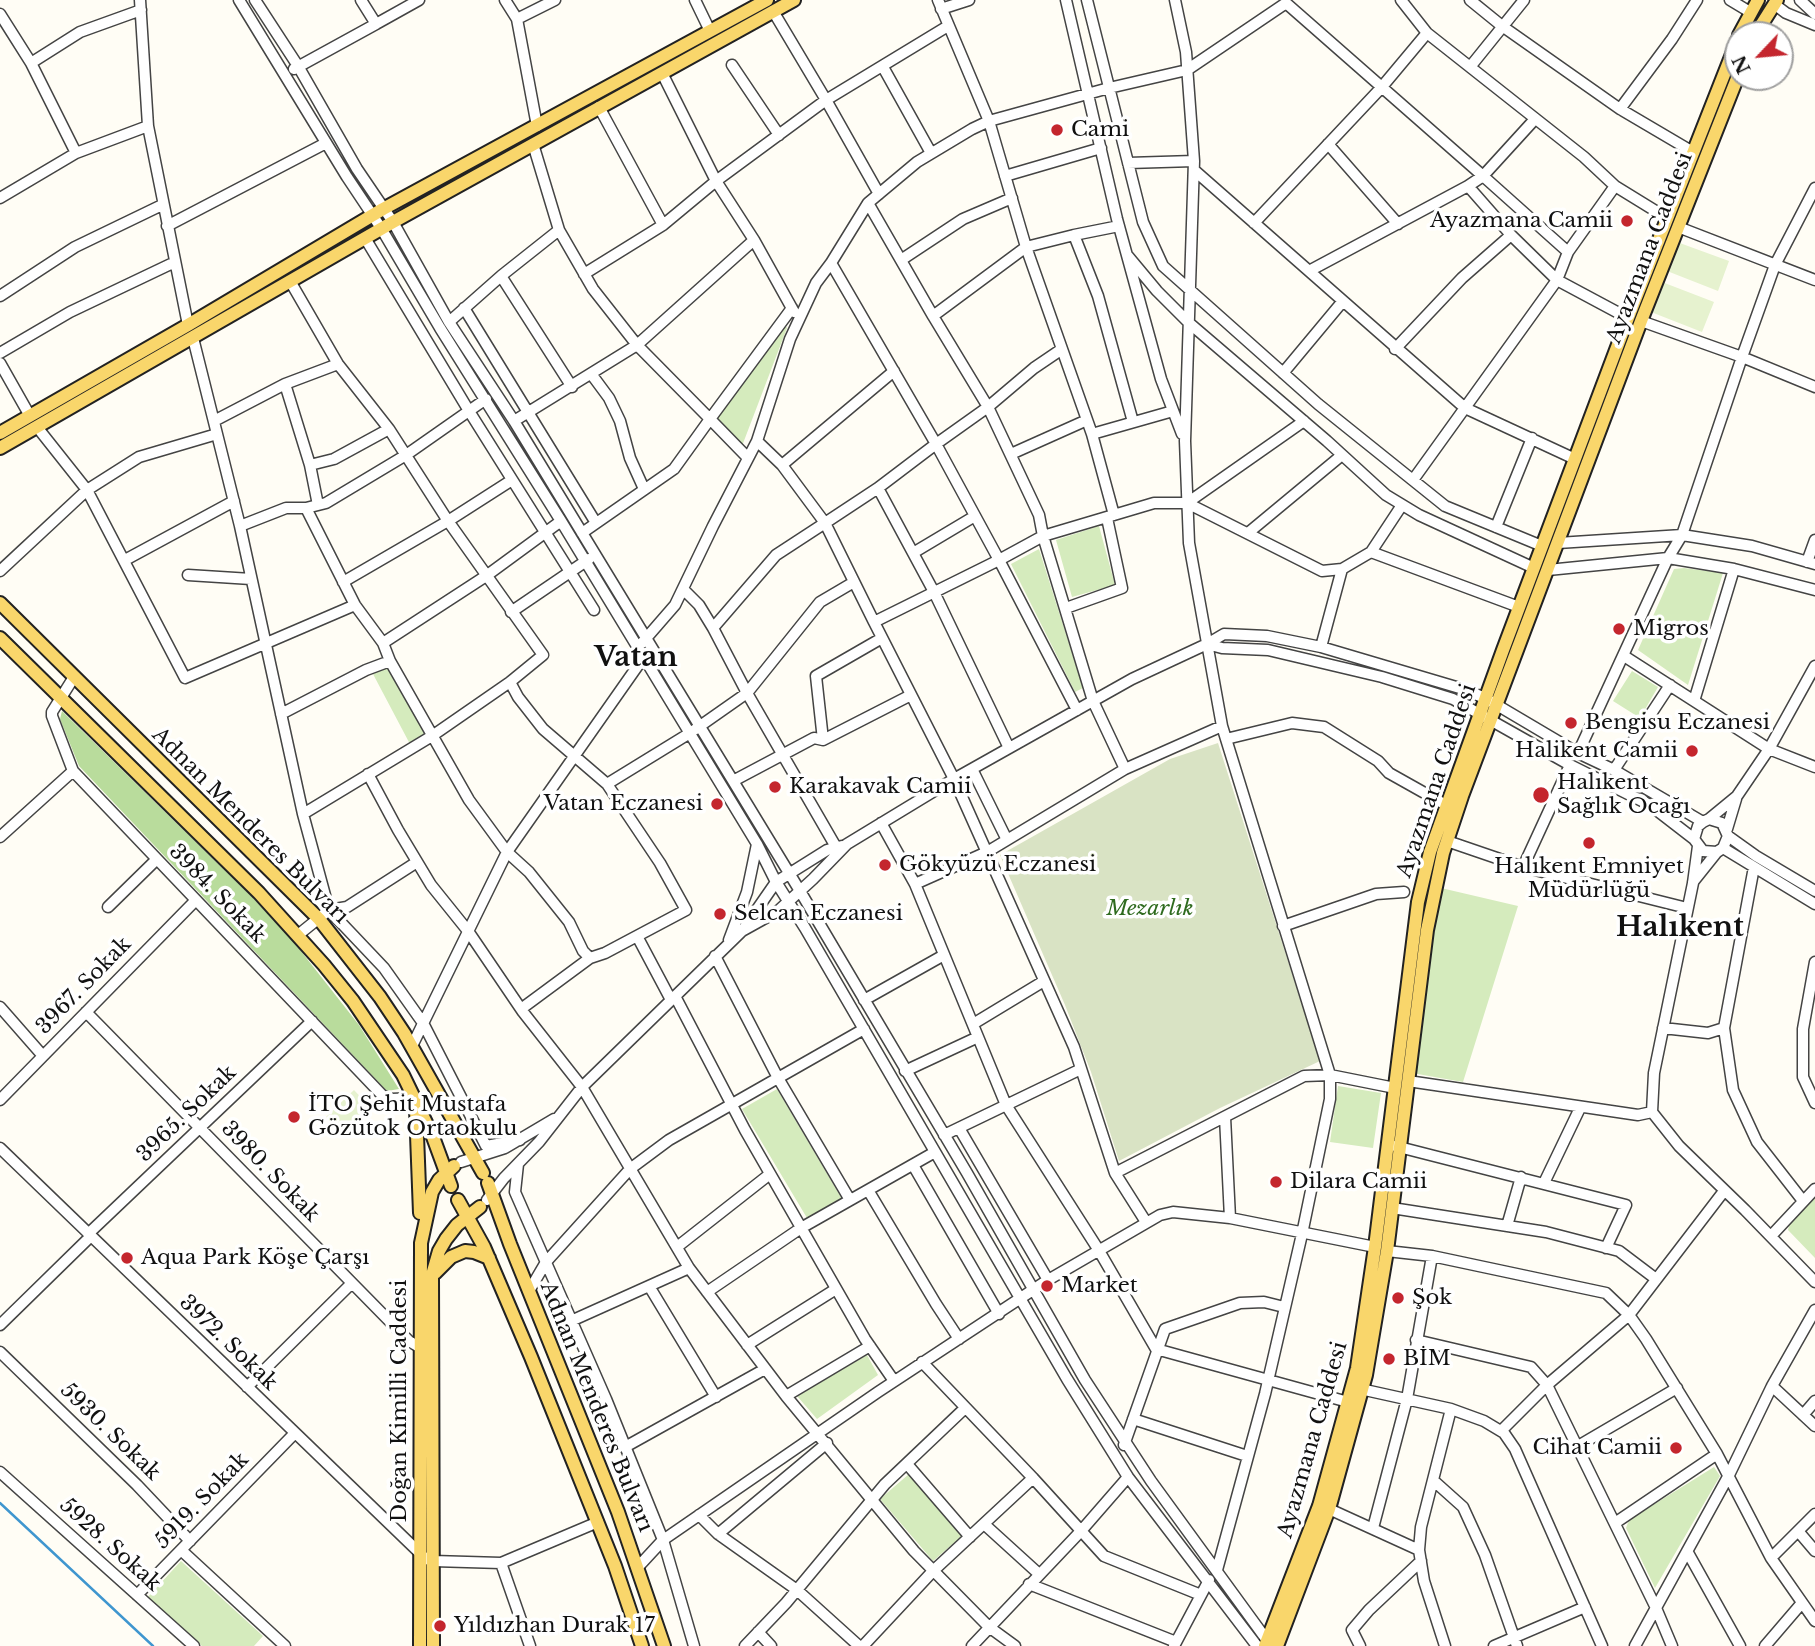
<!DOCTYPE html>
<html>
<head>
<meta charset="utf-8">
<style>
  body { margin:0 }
  #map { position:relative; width:1815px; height:1646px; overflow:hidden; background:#fffdf5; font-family:"Libre Baskerville",serif }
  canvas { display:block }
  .north { position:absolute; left:1724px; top:21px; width:70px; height:70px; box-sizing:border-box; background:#fff; border:2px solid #a0a0a0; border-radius:50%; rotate:244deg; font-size:19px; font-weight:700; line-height:28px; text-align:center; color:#111 }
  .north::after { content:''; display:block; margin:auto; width:24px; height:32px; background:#c4262e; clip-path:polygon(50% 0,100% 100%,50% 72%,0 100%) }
</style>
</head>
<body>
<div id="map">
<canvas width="1815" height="1646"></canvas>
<div class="north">N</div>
</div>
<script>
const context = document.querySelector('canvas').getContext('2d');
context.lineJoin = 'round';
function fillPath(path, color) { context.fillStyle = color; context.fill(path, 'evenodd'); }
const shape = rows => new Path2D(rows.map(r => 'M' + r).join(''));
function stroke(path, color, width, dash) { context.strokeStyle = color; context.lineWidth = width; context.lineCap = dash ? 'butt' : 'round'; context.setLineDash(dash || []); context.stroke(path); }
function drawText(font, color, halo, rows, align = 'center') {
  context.font = font + ' "Libre Baskerville",serif'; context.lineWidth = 7; context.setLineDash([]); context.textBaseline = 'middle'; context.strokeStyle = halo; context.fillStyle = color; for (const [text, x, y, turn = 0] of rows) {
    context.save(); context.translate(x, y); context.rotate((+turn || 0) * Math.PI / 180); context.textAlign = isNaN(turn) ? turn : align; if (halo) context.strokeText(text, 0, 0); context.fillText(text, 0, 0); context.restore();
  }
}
const green = shape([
  [784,323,787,328,742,446,715,418],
  [1099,526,1115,585,1072,597,1056,540],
  [1039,549,1083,688,1075,692,1011,564],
  [1684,568,1723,573,1688,685,1638,650,1674,569],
  [389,666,426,737,411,746,373,674],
  [1632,671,1658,687,1640,718,1613,701],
  [1441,888,1518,906,1463,1082,1412,1073,1424,966],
  [1338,1086,1381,1093,1373,1148,1330,1142],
  [777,1089,842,1199,807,1218,742,1109],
  [1815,1198,1815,1258,1788,1230,1790,1222],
  [867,1355,878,1375,817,1419,797,1396],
  [1714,1467,1720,1476,1655,1588,1626,1528,1629,1520],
  [909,1474,962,1536,933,1561,880,1499],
  [181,1561,263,1636,254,1646,202,1646,147,1598]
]);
const forest = shape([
  [62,711,252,897,293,941,359,1025,399,1089,387,1091,79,766,60,719]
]);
const cemetery = shape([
  [1218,743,1320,1061,1220,1108,1119,1161,1091,1072,1065,1005,1000,855,1170,759]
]);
const pitch = shape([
  [1677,242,1729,261,1718,291,1667,271],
  [1662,282,1714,302,1702,332,1651,312],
  [354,1090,370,1107,342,1134,326,1117]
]);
const stream = shape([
  [0,1503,153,1646]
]);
const minor = shape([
  [140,0,148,126,188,325],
  [239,0,347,177,381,228,440,328,561,521,757,844,776,882,805,928,1067,1379,1128,1477,1257,1646],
  [255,0,298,66,357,169,393,222,449,322,514,421,800,891,967,1173,1085,1380,1151,1481,1269,1643],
  [505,0,517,19,537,126],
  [695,0,710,31],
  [938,0,989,121,1109,88,1187,70,1286,3,1483,176,1535,119],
  [1066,0,1117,219,1161,379,1182,434],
  [1087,0,1143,222,1163,266,1318,404,1445,506,1542,546],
  [1401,0,1427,33,1584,157,1615,186],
  [1470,0,1502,26,1620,109,1693,152],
  [1730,0,1750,12],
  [1800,0,1815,14],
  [1774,4,1786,13,1815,25],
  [941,9,969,0],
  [773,11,826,100,879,194],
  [0,14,31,63,76,153],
  [517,19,555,0],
  [376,24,419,0],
  [31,63,80,32,141,10],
  [732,65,779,135],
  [883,67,931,153],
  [1470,67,1524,0],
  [294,69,376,24,361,0],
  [662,73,716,181,826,100,948,26],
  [599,107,663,225],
  [1620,109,1672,39,1697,0],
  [989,121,1026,247,933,316,868,203,917,162,972,129,989,121],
  [533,144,559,230],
  [1328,144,1398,224],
  [1128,163,1194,161],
  [1194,170,1465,408,1575,459],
  [1005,176,1101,148],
  [1468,186,1483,176,1568,252,1615,186,1667,218],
  [1815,188,1775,265,1742,357,1815,387],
  [0,198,76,153,148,126],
  [868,203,831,263,936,444,878,488,934,592,1009,748],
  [1254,223,1381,88,1427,33],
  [167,226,326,143],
  [1119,226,1074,235,1098,296,1133,422],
  [1678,227,1815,280],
  [1074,235,1026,247,1092,434],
  [1511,235,1557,280,1568,252],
  [365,238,469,411,594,610],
  [1127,255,1157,291,1188,322,1327,441,1386,495,1419,515,1534,568],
  [901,260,963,219,1012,198],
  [831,263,816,283,790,339,757,441,782,465,894,371],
  [1309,271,1468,186,1511,235,1462,278,1395,349],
  [584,274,663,225,716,181,754,240,794,312],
  [501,276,559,230,593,289,637,345,754,240],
  [290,281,338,364,389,429,448,521,543,655,510,682,432,736,303,814,329,910,298,935],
  [0,296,75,247,162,205],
  [464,308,596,523],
  [933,316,988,407,936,444,999,560,874,622,954,779,1074,1047,1115,1173],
  [449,322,501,276,572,387],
  [193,338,240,526,303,814],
  [1062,349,1034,368,988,407,1039,515,1043,536,999,560,1077,710],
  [0,353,70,312,175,262],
  [0,363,30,416],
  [1283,373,1343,301],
  [592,375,609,398,620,421,630,458,644,489],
  [285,384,310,465,318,505],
  [214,421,285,384,338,364],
  [514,421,637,345,710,419,792,308],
  [1304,421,1187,503,1322,571,1342,569,1371,552],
  [37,427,87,490,185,678,355,605],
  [1011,454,1087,420],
  [310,465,334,459,389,429],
  [782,465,825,523,776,555,713,628,747,693,820,602,854,582],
  [1413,480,1557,280,1628,318],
  [1402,505,1371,552,1519,607],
  [306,508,355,605,383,643,390,661,469,800,507,852,529,872,569,922,583,951,590,958],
  [1114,515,1092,434,1173,411],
  [240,526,286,508,306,508,326,503,406,455,486,399],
  [1496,527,1532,438],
  [582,533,674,469,710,419,748,458],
  [1248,533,1342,455],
  [1558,543,1682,535,1752,546,1815,564],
  [913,553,975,516],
  [125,560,234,501],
  [1807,562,1815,540],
  [1548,570,1668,558,1734,569,1815,590],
  [0,571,87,490,139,457,217,434],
  [188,575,251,579],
  [343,582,448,521,512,480],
  [683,589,699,605,713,628],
  [1066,608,1122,588,1107,518],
  [511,612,589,559],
  [874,622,825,523,878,488],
  [383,643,486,576,561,521],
  [642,643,675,605,713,526,757,441],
  [1321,647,1342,569],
  [1624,656,1769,749,1815,767],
  [74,677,52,712,52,716,73,771,383,1096,392,1099,415,1098],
  [510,682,518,697,543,729,607,784,660,863,686,910,605,953,590,958,521,1009],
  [1694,701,1734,569],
  [281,714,366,670,390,661],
  [1226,739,1292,723,1324,727,1378,761,1389,773,1446,805],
  [823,740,816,676,882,638],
  [1578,753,1668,558,1682,535,1742,357,1641,321],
  [972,769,1007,840],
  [1125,769,1093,701,1043,536,1154,503,1187,503],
  [1614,770,1670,685],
  [368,774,398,830,431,885,468,931,523,1012,582,1087,689,1268,786,1396,914,1551,989,1627,1015,1646],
  [733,781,814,738,823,740,911,695],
  [607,784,690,733,747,693,836,847],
  [1709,819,1737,796,1769,749,1815,666],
  [881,823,915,884,1006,1105,1098,1249,1156,1349,1348,1402],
  [1727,829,1736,799],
  [1728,836,1756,856,1815,891],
  [0,837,73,771],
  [1694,839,1650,805,1570,765,1453,699,1382,677,1268,650,1222,648,1207,644,1224,634,1267,636,1321,647,1463,689,1485,698,1578,753,1614,770,1703,822],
  [1447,841,1523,867,1687,908],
  [1698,846,1693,883,1654,1073,1652,1112,1679,1146,1745,1210,1815,1282],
  [1723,848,1815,904],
  [1523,867,1570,765],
  [1754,867,1724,1028,1733,1090,1757,1142,1803,1201],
  [1693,882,1717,852,1723,848,1728,836,1722,823,1709,819,1703,822,1698,826,1694,839,1703,851,1717,852],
  [915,884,987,852,1125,769,1222,726],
  [108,907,157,859],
  [329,910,384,968,423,1023,486,1146,520,1140],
  [329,910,347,907,417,862],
  [1283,926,1376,894,1404,892],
  [742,931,778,911,813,879,847,844,954,779,1132,679,1207,644],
  [637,936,671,1000],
  [729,940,747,892,757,844],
  [715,956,778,1078,850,1200],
  [1815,962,1803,1029,1803,1077,1815,1103],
  [675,996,745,1130,865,1339,894,1381],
  [864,1000,944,955],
  [0,1007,43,1056],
  [86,1012,409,1341,424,1350],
  [973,1024,1044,981],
  [1663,1028,1708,1033,1724,1028],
  [412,1046,507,852,646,654],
  [905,1071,978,1037],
  [1408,1081,1638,1115,1652,1112],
  [0,1100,196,900],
  [1225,1117,1230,1218],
  [959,1128,1048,1280],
  [944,1135,1081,1069],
  [1395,1146,1626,1205,1606,1248],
  [0,1148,426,1559,433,1561,501,1563,598,1522],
  [461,1162,505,1148,554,1119],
  [518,1164,515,1192,606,1399,663,1540,694,1646],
  [913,1165,999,1314],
  [1544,1183,1580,1108],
  [868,1190,936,1304,959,1339],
  [487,1200,504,1178,539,1142,582,1087,742,931,776,882,827,850,842,846],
  [1392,1208,1546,1232,1619,1251,1656,1279],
  [1146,1222,1115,1173,1304,1076,1330,1075,1222,726,1189,543,1185,441,1194,161,1186,52,1175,0],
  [1507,1226,1521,1177],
  [88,1234,312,1021],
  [1771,1236,1815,1189],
  [677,1247,770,1174],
  [1387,1251,1432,1256,1606,1293,1629,1315,1646,1339,1717,1454,1771,1558,1815,1621],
  [649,1286,716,1397],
  [529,1291,546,1262,630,1169,669,1140,864,1029],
  [707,1292,801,1228,935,1152],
  [571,1321,689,1268],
  [0,1325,90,1237],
  [1416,1340,1531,1367,1547,1385,1656,1608,1672,1646],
  [747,1345,836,1289],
  [0,1352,137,1485,190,1541],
  [1772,1386,1815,1426],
  [247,1387,352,1283],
  [1356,1388,1451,1409,1484,1421,1504,1433,1515,1449,1602,1646],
  [786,1396,870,1346],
  [1803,1415,1815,1401],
  [1133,1419,1247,1456],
  [1501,1431,1547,1385,1629,1315,1724,1191],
  [1124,1445,1165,1329,1240,1303,1264,1302,1284,1307],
  [1578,1446,1677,1388],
  [625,1447,765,1369],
  [907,1464,970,1537],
  [0,1472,194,1646],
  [1033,1478,1104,1556,1201,1595],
  [1434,1481,1463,1507,1485,1555,1517,1646],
  [1329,1509,1419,1550],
  [699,1515,718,1534,797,1590,859,1646],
  [1615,1523,1717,1454],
  [984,1524,1039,1574],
  [1373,1528,1407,1399,1432,1256],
  [1798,1531,1815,1551],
  [718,1534,827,1443],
  [181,1550,285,1646],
  [1687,1551,1740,1646],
  [1771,1558,1815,1514],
  [501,1563,530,1646],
  [638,1567,663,1540,878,1392,1048,1280,1160,1215,1173,1212,1230,1218,1375,1247],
  [1217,1570,1265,1394,1302,1234,1330,1099,1330,1075,1395,1088],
  [1029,1584,1176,1642],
  [137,1595,295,1433],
  [758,1632,771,1646],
  [745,1646,786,1603,885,1484,965,1408],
  [863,1646,933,1571,1033,1478,922,1362],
  [972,1646,1081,1531,1128,1477],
  [1174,1646,1209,1580],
  [1360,1646,1352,1630,1369,1610,1421,1561],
  [1445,1646,1424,1581,1419,1550,1421,1527,1451,1409],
  [1494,1646,1585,1607],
  [1635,1646,1729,1475,1772,1386,1815,1310],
  [1765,1646,1801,1604]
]);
const major = shape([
  [1739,35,1758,0],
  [1755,35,1777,0],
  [0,433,188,325,383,209,767,0],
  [0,448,393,222,794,0],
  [0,603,319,919,380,997,404,1033,483,1173],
  [0,638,259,893,324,965,353,1001,403,1075,433,1137,451,1186],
  [416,1109,420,1213],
  [488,1183,510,1244,618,1512,664,1646],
  [458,1200,484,1247,531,1357,615,1566,642,1646],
  [435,1273,451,1257,465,1251,474,1252,489,1258],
  [420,1646,421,1243,432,1192,439,1180,454,1166],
  [433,1646,432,1275,439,1251,446,1239,457,1225,480,1207],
  [1265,1646,1319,1506,1357,1368,1375,1247,1418,902,1430,852,1503,650,1628,318,1738,39],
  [1277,1646,1329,1509,1366,1375,1387,1251,1427,930,1443,853,1462,796,1641,321,1738,76]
]);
const markers = [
  [1057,130,7,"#c4262e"],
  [1627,221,7,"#c4262e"],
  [1619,629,7,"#c4262e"],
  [1571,723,7,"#c4262e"],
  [1692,751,7,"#c4262e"],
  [775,787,7,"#c4262e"],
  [1541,795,9,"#c4262e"],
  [717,804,7,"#c4262e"],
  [1589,843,7,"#c4262e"],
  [885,865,7,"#c4262e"],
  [720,914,7,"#c4262e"],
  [294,1117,7,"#c4262e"],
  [1276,1182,7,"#c4262e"],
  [127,1258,7,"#c4262e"],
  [1047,1286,7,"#c4262e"],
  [1398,1298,7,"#c4262e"],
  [1389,1359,7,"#c4262e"],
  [1676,1448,7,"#c4262e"],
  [440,1626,7,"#c4262e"]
];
const poiNames = [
  ["Cami",1071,130],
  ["Ayazmana Camii",1613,221,"right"],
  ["Migros",1633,629],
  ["Bengisu Eczanesi",1585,723],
  ["Halikent Camii",1678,751,"right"],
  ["Halıkent",1557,783],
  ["Sağlık Ocağı",1557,807],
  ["Karakavak Camii",789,787],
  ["Vatan Eczanesi",703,804,"right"],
  ["Gökyüzü Eczanesi",899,865],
  ["Halıkent Emniyet",1589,867,"center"],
  ["Müdürlüğü",1589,891,"center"],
  ["Selcan Eczanesi",734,914],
  ["İTO Şehit Mustafa",308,1105],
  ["Gözütok Ortaokulu",308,1129],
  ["Dilara Camii",1290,1182],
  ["Aqua Park Köşe Çarşı",141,1258],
  ["Market",1061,1286],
  ["Şok",1412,1298],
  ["BİM",1403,1359],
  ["Cihat Camii",1662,1448,"right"],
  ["Yıldızhan Durak 17",454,1626]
];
const streetNames = [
  ["Ayazmana Caddesi",1650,248,-69],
  ["Ayazmana Caddesi",1437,781,-71],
  ["Adnan Menderes Bulvarı",250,826,45],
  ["3984. Sokak",217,894,46],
  ["3967. Sokak",84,986,-46],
  ["3965. Sokak",187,1114,-44],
  ["3980. Sokak",270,1172,46],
  ["3972. Sokak",228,1343,44],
  ["Doğan Kimilli Caddesi",400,1401,-90],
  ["Adnan Menderes Bulvarı",596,1407,68],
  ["5930. Sokak",110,1432,44],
  ["Ayazmana Caddesi",1313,1440,-74],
  ["5919. Sokak",202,1501,-46],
  ["5928. Sokak",110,1545,42]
];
const parkNames = [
  ["Mezarlık",1150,909]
];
const districtNames = [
  ["Vatan",636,658],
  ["Halıkent",1680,928]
];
fillPath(green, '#d5ebbd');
fillPath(forest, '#b9dc9c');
fillPath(cemetery, '#d9e3c4');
fillPath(pitch, '#e6f2cf');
stroke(stream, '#3f96cf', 2.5);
stroke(minor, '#444', 13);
stroke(major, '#222', 16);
stroke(minor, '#fff', 10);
stroke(major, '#f9d66b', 12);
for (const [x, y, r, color] of markers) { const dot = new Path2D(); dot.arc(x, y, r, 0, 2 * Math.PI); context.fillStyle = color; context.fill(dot); stroke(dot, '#fff', 2.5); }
drawText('21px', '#111', '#fff', poiNames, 'left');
drawText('21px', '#111', '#fff', streetNames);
drawText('italic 21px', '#2f6b1f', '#fff', parkNames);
drawText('bold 28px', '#111', '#fff', districtNames);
</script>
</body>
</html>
